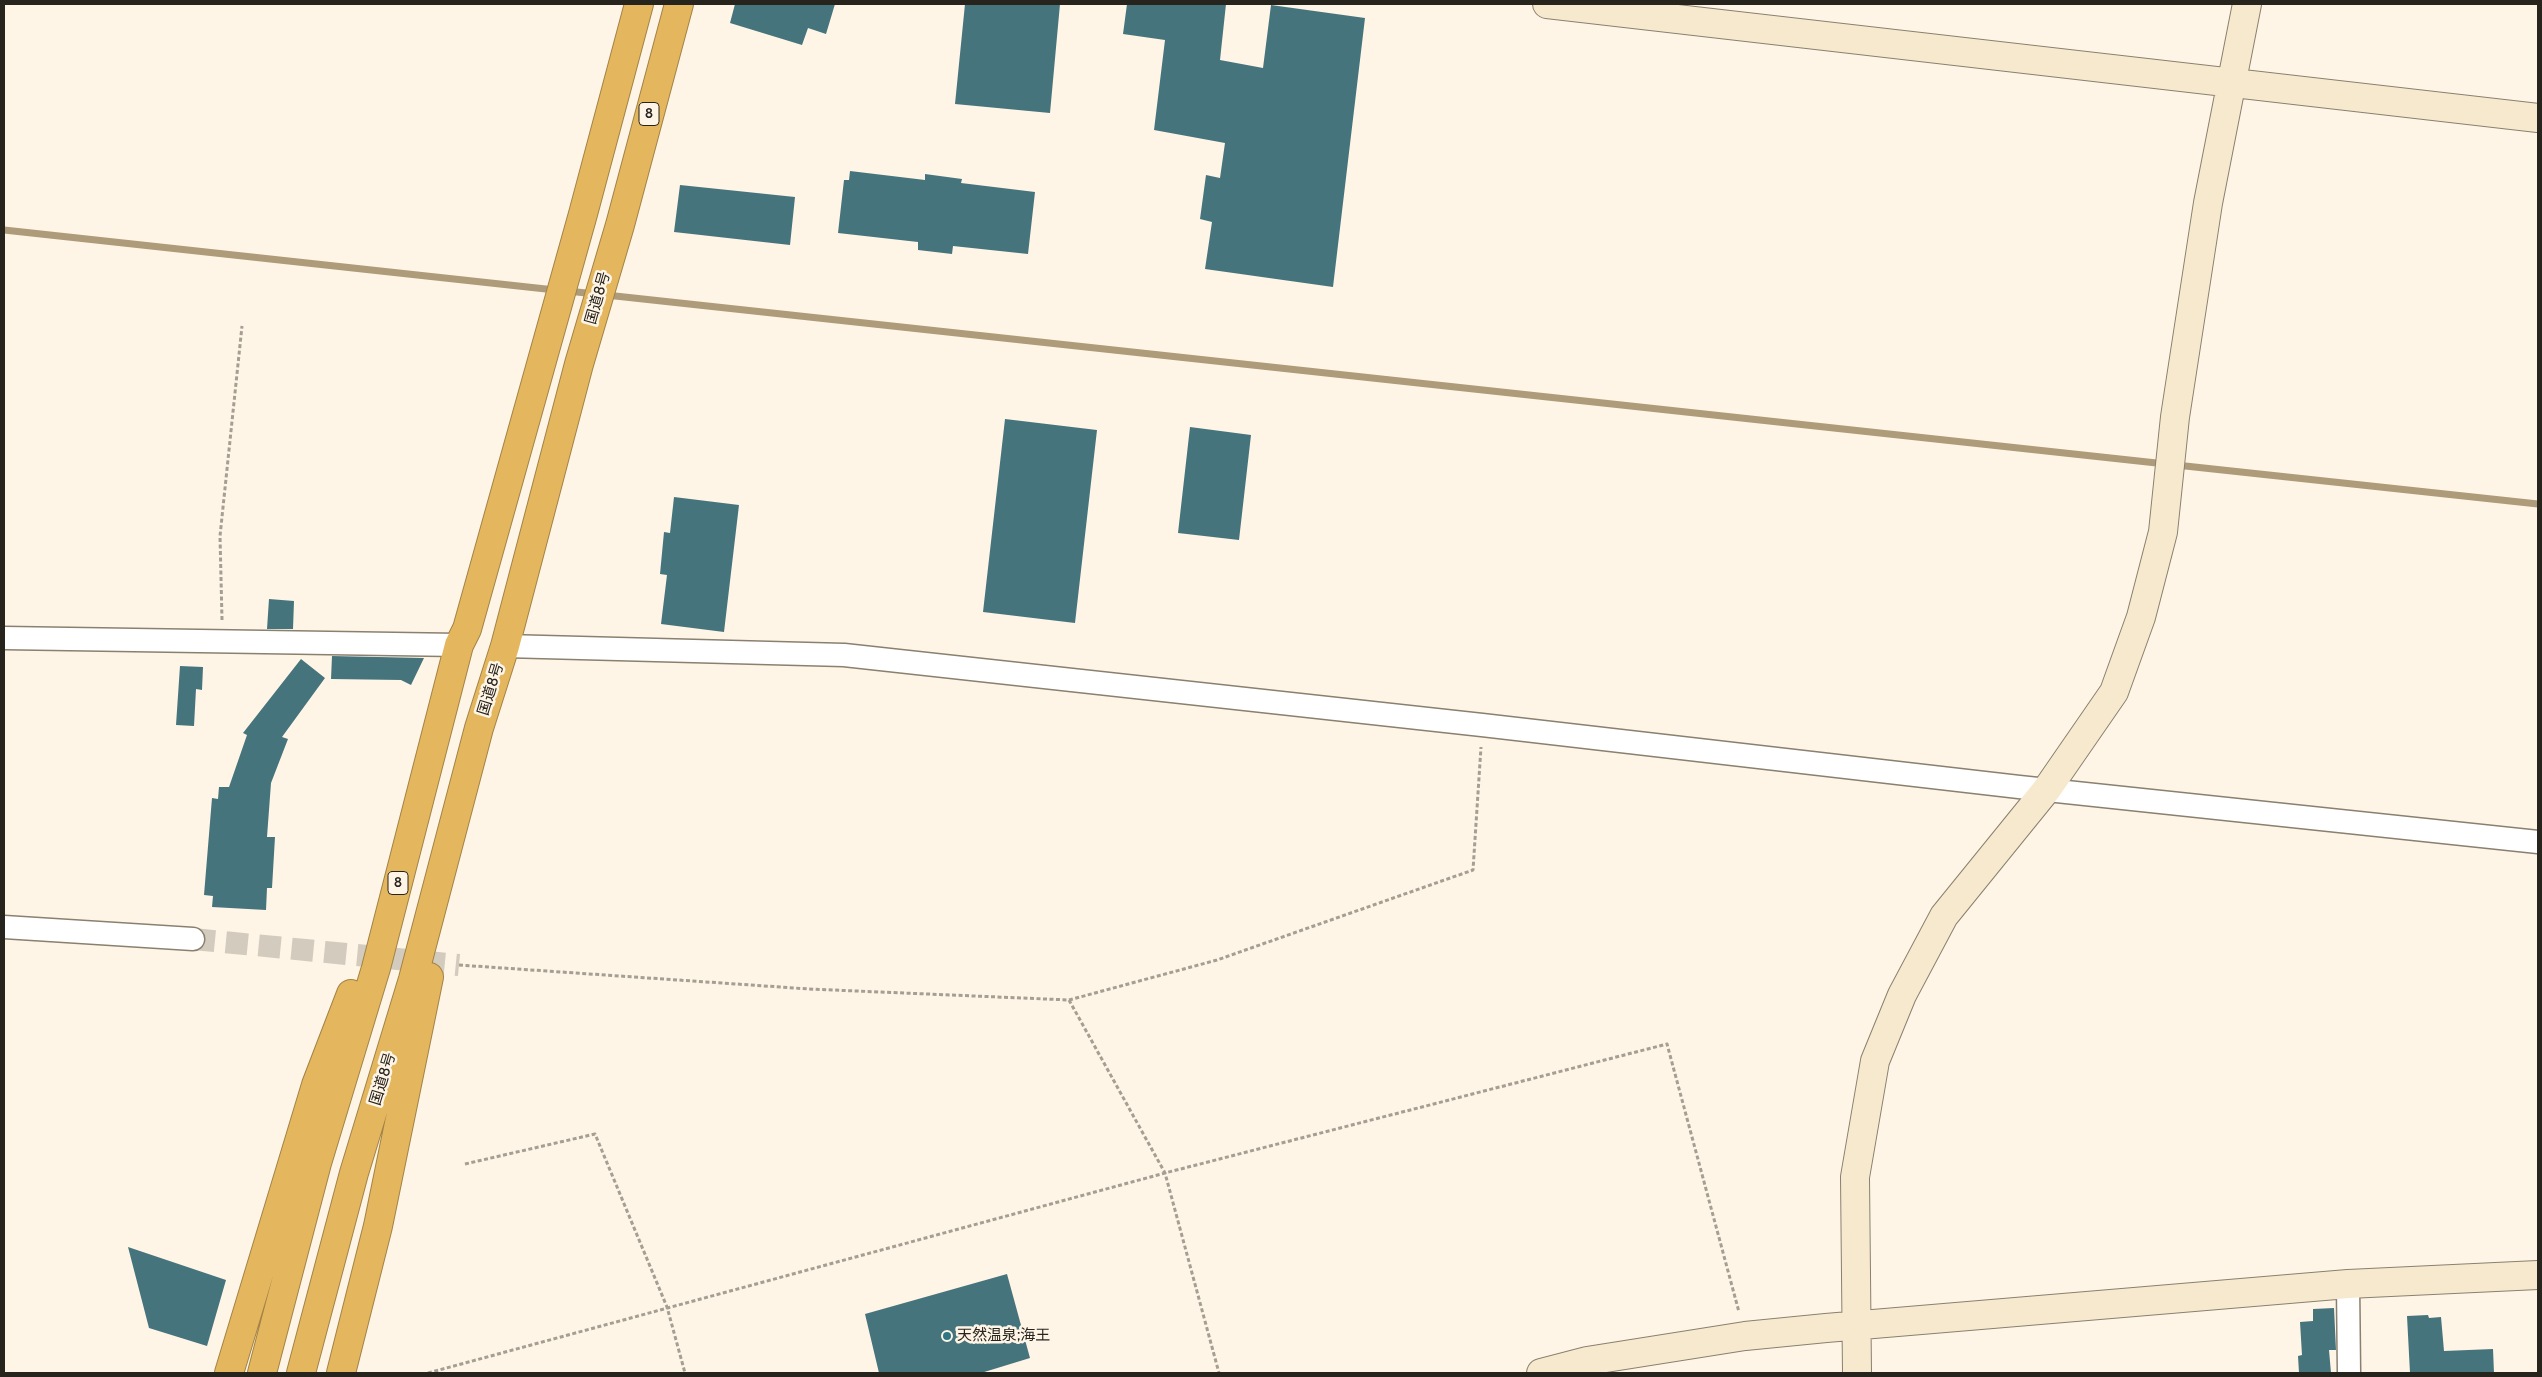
<!DOCTYPE html>
<html>
<head>
<meta charset="utf-8">
<style>
  body { margin:0 }
  #map { position:relative; width:2542px; height:1377px; overflow:hidden; background:#fef5e6; font-family:Cabin,sans-serif }
  canvas { display:block }
  .frame { position:absolute; inset:0; border:5px solid #27231d; pointer-events:none }
</style>
</head>
<body>
<div id="map">
<canvas width="2542" height="1377"></canvas>
<div class="frame"></div>
</div>
<script>
const context = document.querySelector('canvas').getContext('2d');
context.lineJoin = 'round';
const shape = rows => new Path2D(rows.map(r => 'M' + r).join(''));
function stroke(path, color, width, dash) { context.strokeStyle = color; context.lineWidth = width; context.lineCap = dash ? 'butt' : 'round'; context.setLineDash(dash || []); context.stroke(path); }
function fillPath(path, color) { context.fillStyle = color; context.fill(path, 'evenodd'); }
function drawText(font, color, halo, rows, align = 'center') {
  context.font = font + ' Cabin,"Noto Sans JP",sans-serif'; context.lineWidth = 5; context.setLineDash([]); context.textBaseline = 'middle'; context.strokeStyle = halo; context.fillStyle = color; for (const [text, x, y, turn = 0] of rows) {
    context.save(); context.translate(x, y); context.rotate((+turn || 0) * Math.PI / 180); context.textAlign = isNaN(turn) ? turn : align; if (halo) context.strokeText(text, 0, 0); context.fillText(text, 0, 0); context.restore();
  }
}
const stream = shape([
  [4,230,555,290],
  [568,291,595,294],
  [606,295,2166,464],
  [2176,465,2538,504]
]);
const building = shape([
  [735,4,835,4,826,34,808,28,802,45,730,23],
  [965,4,1060,4,1050,113,955,104],
  [1127,4,1226,4,1220,60,1263,68,1271,5,1365,18,1333,287,1205,269,1212,222,1200,219,1206,175,1220,178,1225,143,1154,130,1165,40,1123,34],
  [850,171,925,180,925,174,962,179,961,183,1035,192,1028,254,953,246,952,254,918,250,918,242,838,233,844,180,849,180],
  [680,185,795,197,790,245,674,232],
  [1005,419,1097,430,1075,623,983,612],
  [1190,427,1251,435,1239,540,1178,533],
  [674,497,739,505,724,632,661,624,667,575,660,574,664,532,670,533],
  [269,599,294,601,293,629,267,629],
  [332,656,424,658,411,685,401,680,331,679],
  [301,659,325,678,282,737,288,739,271,783,267,837,275,837,272,888,267,888,266,910,212,907,213,896,204,895,212,798,218,799,219,787,229,787,247,735,243,733],
  [180,666,203,667,202,690,196,689,194,726,176,725],
  [128,1247,226,1280,207,1346,149,1328],
  [1007,1274,1030,1358,981,1373,879,1373,865,1314],
  [2334,1308,2336,1350,2329,1350,2331,1373,2299,1373,2298,1356,2302,1355,2300,1322,2313,1321,2313,1309],
  [2428,1315,2429,1318,2441,1317,2444,1351,2493,1349,2494,1373,2410,1373,2407,1316]
]);
const streetTunnel = shape([
  [193,939,459,965]
]);
const path = shape([
  [222,620,220,536,242,326],
  [459,965,809,989,1069,1000,1217,960,1473,870,1481,747],
  [1069,1000,1165,1173,1219,1373],
  [465,1164,595,1134,667,1307,685,1373],
  [428,1373,1165,1173,1667,1044,1739,1312]
]);
const street = shape([
  [4,638,459,645],
  [505,646,844,655,1482,725,2019,787,2538,842],
  [4,927,193,939],
  [2348,1284,2349,1373]
]);
const secondary = shape([
  [1547,4,2538,118],
  [1541,1373,1587,1361,1745,1336,1826,1328,2348,1284,2538,1275],
  [1857,1373,1855,1177,1875,1061,1902,995,1944,916,2047,789,2114,692,2141,617,2163,532,2175,417,2208,203,2247,4]
]);
const highway = shape([
  [229,1373,316,1085,351,994],
  [262,1373,317,1163,376,968,459,645,467,629,583,214,639,4],
  [301,1373,354,1173,413,979,479,728,505,646,579,364,620,225,679,4],
  [341,1373,378,1226,429,977]
]);
const markers = [
  [947,1336,5,"#2f7582"]
];
const shields = [
  [649,114,20],
  [398,883,20]
];
const shieldNames = [
  ["8",649,114],
  ["8",398,883]
];
const streetNames = [
  ["国道8号",598,298,-74],
  ["国道8号",491,689,-73],
  ["国道8号",383,1079,-73]
];
const poiNames = [
  ["天然温泉;海王",957,1336]
];
stroke(stream, '#ae9b79', 7);
fillPath(building, '#46747d');
stroke(streetTunnel, '#d3cbbe', 22, [22, 11]);
stroke(street, '#89806f', 25);
stroke(secondary, '#89806f', 30);
stroke(highway, '#a28347', 30);
stroke(path, '#a59e93', 3, [4, 2.5]);
stroke(street, '#fff', 22);
stroke(secondary, '#f7e9ce', 28);
stroke(highway, '#e4b65d', 28);
for (const [x, y, r, color] of markers) { const dot = new Path2D(); dot.arc(x, y, r, 0, 2 * Math.PI); context.fillStyle = color; context.fill(dot); stroke(dot, '#fef5e6', 2); }
for (const [x, y, w] of shields) { const box = new Path2D(); box.roundRect(x - w / 2, y - 11.5, w, 23, 4); context.fillStyle = '#fef5e6'; context.fill(box); stroke(box, '#27231d', 1); }
drawText('bold 14px', '#27231d', null, shieldNames);
drawText('15px', '#27231d', '#fef5e6', streetNames);
drawText('15px', '#27231d', '#fef5e6', poiNames, 'left');
</script>
</body>
</html>
